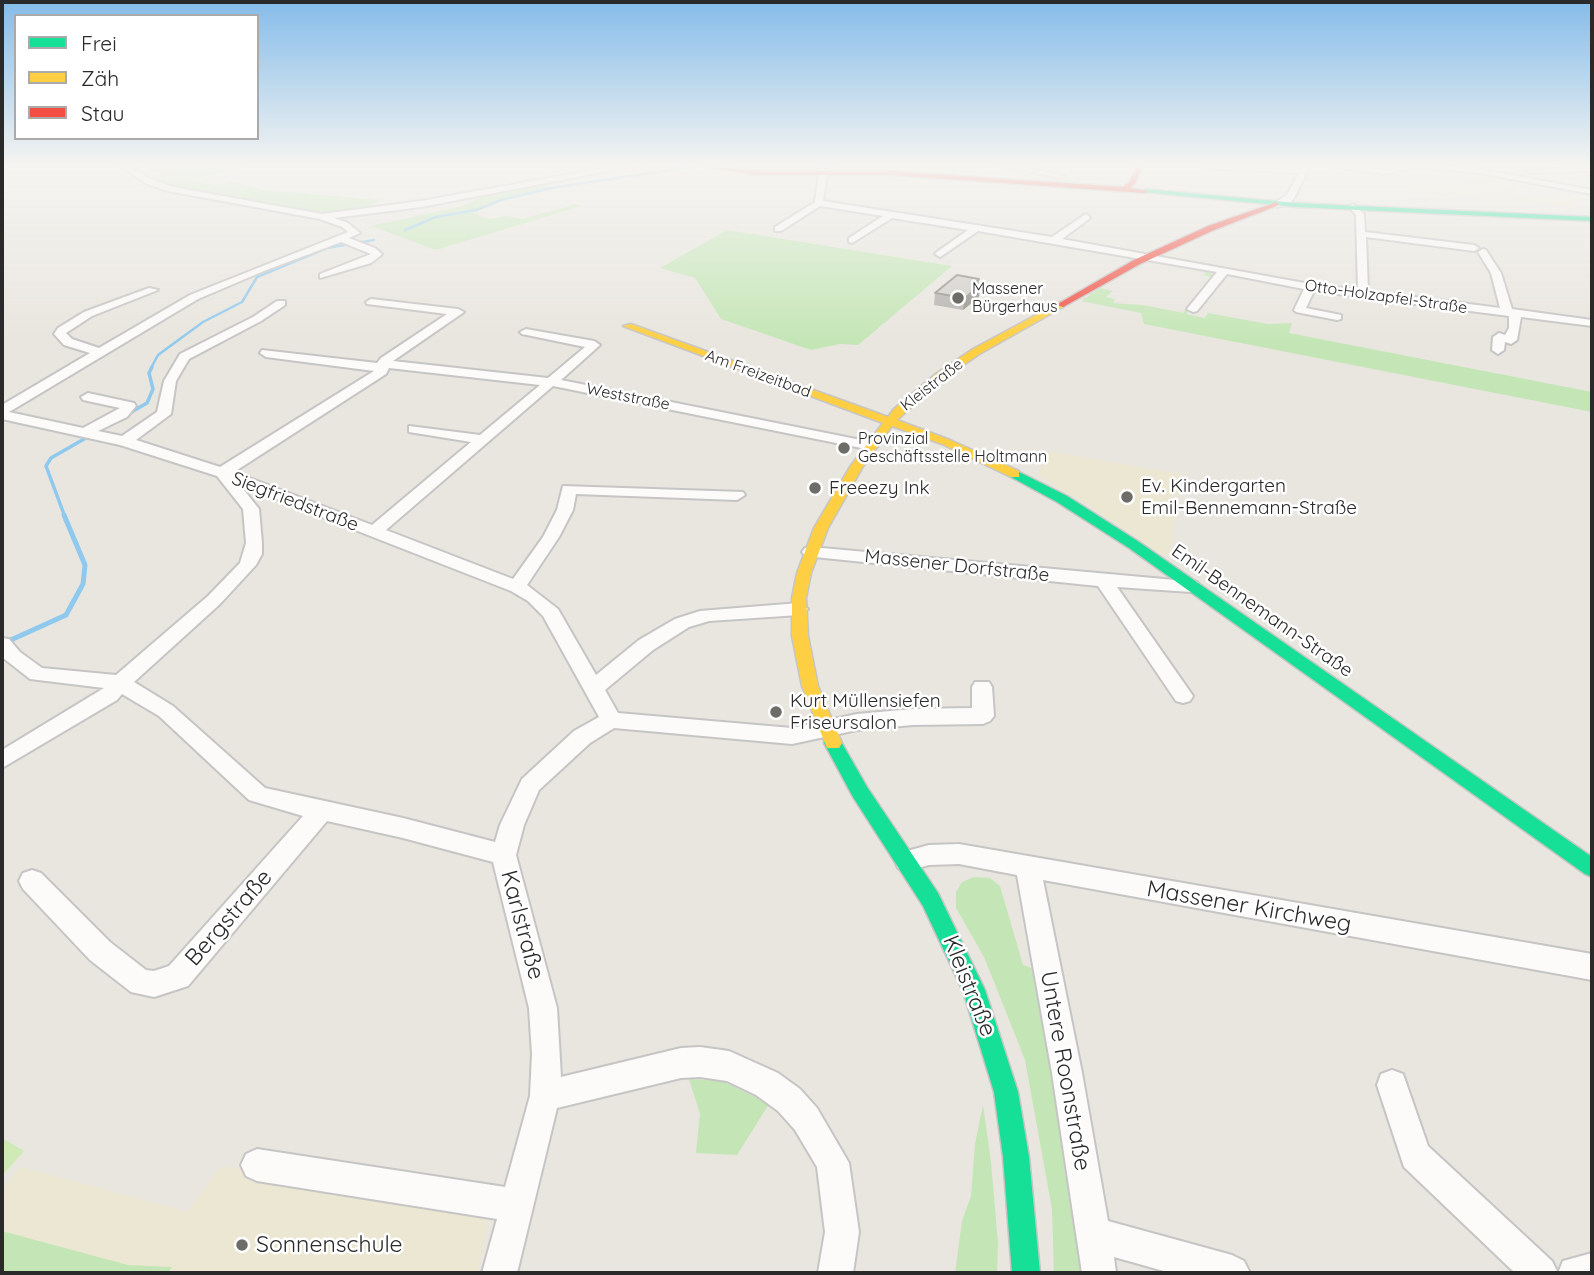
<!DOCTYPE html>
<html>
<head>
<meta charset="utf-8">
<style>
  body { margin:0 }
  #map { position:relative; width:1594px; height:1275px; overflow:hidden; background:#e9e6df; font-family:Quicksand,sans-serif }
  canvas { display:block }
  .frame { position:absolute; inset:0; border:4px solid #2a2a2a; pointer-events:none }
  .legend { position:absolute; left:14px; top:14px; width:245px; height:126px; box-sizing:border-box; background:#fff; border:2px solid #aaa; margin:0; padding:9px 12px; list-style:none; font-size:21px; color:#2a2a2a }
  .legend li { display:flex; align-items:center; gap:14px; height:35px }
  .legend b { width:35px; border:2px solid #aaa }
</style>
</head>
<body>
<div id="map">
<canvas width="1594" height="1275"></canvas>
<div class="frame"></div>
<ul class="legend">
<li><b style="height:9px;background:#16e098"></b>Frei</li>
<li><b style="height:9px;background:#ffcf43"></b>Zäh</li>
<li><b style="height:9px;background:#f24e42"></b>Stau</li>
</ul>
</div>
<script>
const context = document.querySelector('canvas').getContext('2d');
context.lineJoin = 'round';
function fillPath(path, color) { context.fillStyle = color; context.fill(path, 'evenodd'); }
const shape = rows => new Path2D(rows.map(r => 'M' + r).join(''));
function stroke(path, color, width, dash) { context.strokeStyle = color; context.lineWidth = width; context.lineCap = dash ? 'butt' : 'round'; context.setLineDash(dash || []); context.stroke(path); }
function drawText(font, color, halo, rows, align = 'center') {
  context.font = font + ' Quicksand,sans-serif'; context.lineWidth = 5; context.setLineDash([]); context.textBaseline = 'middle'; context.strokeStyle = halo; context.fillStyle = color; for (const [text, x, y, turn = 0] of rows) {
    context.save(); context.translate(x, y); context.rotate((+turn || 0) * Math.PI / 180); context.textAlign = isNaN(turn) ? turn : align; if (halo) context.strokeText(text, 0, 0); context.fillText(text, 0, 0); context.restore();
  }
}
const education = shape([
  [1404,171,1501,179,1498,181,1517,192,1569,197,1580,208,1413,193],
  [1047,451,1180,474,1170,555,1163,556,1088,505,1038,476],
  [221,1166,489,1217,477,1273,2,1273,2,1189,21,1167,188,1212]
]);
const green = shape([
  [131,164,244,164,248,166,189,180,215,185,233,181,262,190,381,200,359,210,322,215,176,189,150,180,158,178,153,175,167,172,162,168],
  [541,184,555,189,502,201,473,213,489,219,507,216,522,219,576,204,582,206,436,250,371,226,462,206,478,199,475,196],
  [727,230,952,266,858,345,840,344,811,350,721,319,695,278,660,268],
  [1206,271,1216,276,1209,281,1186,314,1205,318,1208,313,1268,324,1292,323,1289,333,1592,392,1592,412,1144,324,1141,313,1081,301,1100,288,1113,291,1106,297,1115,299,1113,303,1143,305,1183,313,1210,277,1204,275],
  [974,877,990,878,1000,886,1023,965,1037,970,1085,1273,1054,1273,1052,1209,1025,1060,984,957,956,908,956,892,962,882],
  [689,1079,723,1081,769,1104,737,1155,696,1153,700,1114],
  [983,1105,991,1162,998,1243,997,1273,955,1273,962,1221,971,1196,975,1144],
  [2,1231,128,1265,172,1267,168,1273,2,1273]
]);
const pitch = shape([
  [2,1138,24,1151,2,1176]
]);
const streamFar2 = shape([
  [807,171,846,164],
  [405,230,436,217,476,210,501,200,551,188,691,167],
  [151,368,158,355,203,322,242,302,257,277,327,248,374,240]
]);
const streamFar1 = shape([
  [126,415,147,403,153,389,149,373,152,367],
  [65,517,46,466,51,458,91,435]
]);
const stream = shape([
  [2,644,66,615,83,584,85,565,64,515]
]);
const street = shape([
  [118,164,127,164,151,179,173,187,322,214,421,201,626,164,644,164,421,207,334,218,348,223,360,233,349,238,375,248,382,254,380,256,371,263,320,278,320,274,371,254,341,242,264,271,198,299,9,412,83,428,120,408,83,400,81,397,88,393,134,403,136,406,127,417,98,431,122,436,157,412,164,381,180,354,253,317,277,301,285,301,285,305,261,321,189,359,176,381,171,414,136,440,220,467,374,371,266,357,260,353,262,350,377,363,381,358,447,314,367,304,366,302,371,299,458,309,464,312,393,361,548,378,585,347,522,334,520,332,526,329,594,341,600,345,561,380,871,442,878,446,871,450,553,386,386,530,513,579,543,537,557,510,563,486,743,492,745,495,737,500,576,494,573,510,559,537,527,585,558,609,596,675,639,640,675,619,700,611,799,603,808,609,799,615,709,621,689,627,653,650,605,690,618,713,792,728,857,714,913,709,972,708,972,687,975,682,989,682,992,687,994,716,990,721,983,724,913,725,857,730,792,744,614,728,590,743,539,790,524,825,516,855,557,1008,561,1077,681,1048,700,1047,729,1051,778,1073,800,1089,817,1108,849,1163,859,1232,853,1273,818,1273,825,1232,817,1167,795,1130,778,1111,756,1095,727,1081,700,1077,681,1078,557,1108,517,1273,482,1273,497,1219,257,1181,246,1176,241,1165,246,1154,257,1149,505,1187,530,1096,532,1054,529,1008,493,862,403,838,327,821,188,986,154,997,131,992,90,960,23,889,19,881,23,873,32,870,41,873,110,942,146,970,154,971,169,966,303,816,249,800,159,716,122,694,117,700,2,768,2,750,104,688,30,679,2,657,2,638,9,639,20,652,42,668,116,675,208,596,240,563,246,543,243,509,217,476,120,445,2,419,2,405,90,353,64,345,54,334,58,328,84,312,149,288,158,290,92,316,66,333,72,339,99,348,190,295,348,232,342,227,320,219,168,191,145,183,118,164],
  [389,368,540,385,480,435,409,426,409,432,471,442,372,525,234,472,386,374,389,368],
  [240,485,511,591,528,601,543,616,599,717,574,731,522,779,500,825,495,842,403,818,265,788,173,706,134,682,220,604,256,565,262,554,262,543,259,509,240,485],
  [991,164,1009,164,1065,176,1061,178,991,164],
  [1201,164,1301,169,1303,164,1311,164,1294,198,1289,204,1277,207,1273,204,1287,195,1299,173,1204,168,1201,164],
  [1313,164,1384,170,1405,164,1479,169,1592,190,1592,194,1479,173,1415,167,1384,174,1313,164],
  [1592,167,1592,171,1529,173,1525,171,1592,167],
  [823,172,827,174,823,201,1052,237,1086,214,1090,217,1089,219,1062,239,1310,284,1358,290,1356,215,1349,207,1353,204,1364,214,1365,232,1474,245,1479,248,1474,251,1366,237,1368,291,1500,308,1491,273,1478,252,1483,249,1486,250,1501,273,1512,309,1592,320,1592,326,1521,317,1517,340,1511,344,1505,342,1504,350,1498,354,1492,350,1493,337,1499,333,1505,335,1509,328,1509,316,1314,291,1306,308,1341,315,1341,319,1337,320,1296,312,1294,310,1304,289,1227,274,1197,311,1193,312,1187,309,1217,272,978,231,940,257,935,254,937,252,968,230,892,218,852,243,849,242,849,238,883,216,820,206,781,231,775,231,775,227,815,202,819,174,823,172],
  [811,547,1197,582,1200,586,1191,592,1117,587,1193,696,1190,701,1183,703,1176,701,1098,586,805,556,802,552,805,548,811,547],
  [959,844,1592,954,1592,980,1043,880,1082,1073,1108,1221,1232,1255,1244,1261,1250,1273,1171,1273,1114,1257,1116,1273,1082,1273,1052,1073,1017,875,959,864,929,865,907,871,898,868,895,861,898,854,907,851,929,845,959,844],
  [1392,1070,1403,1074,1428,1146,1552,1261,1558,1273,1563,1261,1592,1253,1592,1273,1515,1273,1404,1167,1377,1085,1381,1074,1392,1070]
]);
const fast = shape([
  [1145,189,1296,203,1592,217,1592,221,1296,207,1143,192,1145,189],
  [1015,470,1067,496,1139,542,1592,857,1592,877,1585,874,1129,548,1057,502,1011,477,1009,474,1015,470],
  [833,736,839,738,867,787,938,893,985,990,1018,1092,1029,1157,1040,1273,1012,1273,1003,1157,994,1092,963,991,923,906,853,797,824,743,827,738,833,736]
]);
const slow = shape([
  [1060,302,1064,305,1063,307,981,353,944,378,897,420,950,440,1019,471,1019,477,1011,477,942,444,892,426,862,468,828,528,811,573,806,598,808,636,818,686,842,743,839,748,827,748,802,686,792,636,792,598,797,573,814,528,850,467,883,423,623,326,631,324,888,417,894,409,936,374,973,349,1060,302]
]);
const jam = shape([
  [688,164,755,171,889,171,1123,187,1130,181,1138,164,1144,164,1136,182,1130,188,1148,191,1145,193,889,175,755,175,688,164],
  [1277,202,1279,205,1214,230,1140,264,1063,307,1056,305,1134,260,1208,226,1277,202]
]);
const wall = shape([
  [980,285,979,297,963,310,934,305,935,293]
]);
const shadedWall = shape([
  [979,279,978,287,980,285,979,297,963,310,965,298,974,283]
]);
const building = shape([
  [957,275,979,279,974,283,980,285,965,298,935,293,957,275]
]);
const markers = [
  [958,298,7,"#6d6c69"],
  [844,448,7,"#6d6c69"],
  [815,488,7,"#6d6c69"],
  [1127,497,7,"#6d6c69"],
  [776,712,7,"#6d6c69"],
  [242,1245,7,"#6d6c69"]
];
const farPoinames = [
  ["Massener",972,289],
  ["Bürgerhaus",972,307],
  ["Provinzial",858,439],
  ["Geschäftsstelle Holtmann",858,457]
];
const farStreetnames = [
  ["Otto-Holzapfel-Straße",1386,297,8],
  ["Am Freizeitbad",758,374,20],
  ["Kleistraße",932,385,-38],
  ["Weststraße",628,397,11]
];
const poiNames = [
  ["Ev. Kindergarten",1141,486],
  ["Emil-Bennemann-Straße",1141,508],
  ["Freeezy Ink",829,488],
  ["Kurt Müllensiefen",790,701],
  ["Friseursalon",790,723]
];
const streetNames = [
  ["Siegfriedstraße",295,502,21],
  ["Massener Dorfstraße",957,566,6],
  ["Emil-Bennemann-Straße",1262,611,35]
];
const nearStreetnames = [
  ["Massener Kirchweg",1249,907,10],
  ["Bergstraße",229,918,-49],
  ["Karlstraße",522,925,75],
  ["Kleistraße",969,986,68],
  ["Untere Roonstraße",1065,1071,80]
];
const nearPoinames = [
  ["Sonnenschule",256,1245]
];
fillPath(education, '#ece7d3');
fillPath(green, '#c4e6b6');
fillPath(pitch, '#cfeab4');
stroke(streamFar2, '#8fc9ed', 2.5);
stroke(streamFar1, '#8fc9ed', 3.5);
stroke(stream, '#8fc9ed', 5);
stroke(street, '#c6c5c5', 4);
stroke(fast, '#c6c5c5', 3);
stroke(slow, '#c6c5c5', 3);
stroke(jam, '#c6c5c5', 3);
fillPath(street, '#fcfbfa');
fillPath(fast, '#16e098');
fillPath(slow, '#ffcf43');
fillPath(jam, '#f24e42');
fillPath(wall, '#b5b2ae');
fillPath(shadedWall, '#93918d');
fillPath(building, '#d2cfca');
stroke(building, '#93918d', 2);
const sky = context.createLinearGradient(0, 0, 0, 343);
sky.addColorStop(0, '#84bcea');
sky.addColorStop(0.48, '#f5f4f1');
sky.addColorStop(1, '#f5f4f100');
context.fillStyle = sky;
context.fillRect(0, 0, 1594, 343);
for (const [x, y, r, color] of markers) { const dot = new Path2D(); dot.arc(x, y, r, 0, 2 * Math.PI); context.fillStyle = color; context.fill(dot); stroke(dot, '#fff', 2.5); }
drawText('16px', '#2a2a2a', '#fff', farPoinames, 'left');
drawText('16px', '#2a2a2a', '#fff', farStreetnames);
drawText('19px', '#2a2a2a', '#fff', poiNames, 'left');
drawText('19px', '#2a2a2a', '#fff', streetNames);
drawText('23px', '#2a2a2a', '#fff', nearStreetnames);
drawText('23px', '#2a2a2a', '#fff', nearPoinames, 'left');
</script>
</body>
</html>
